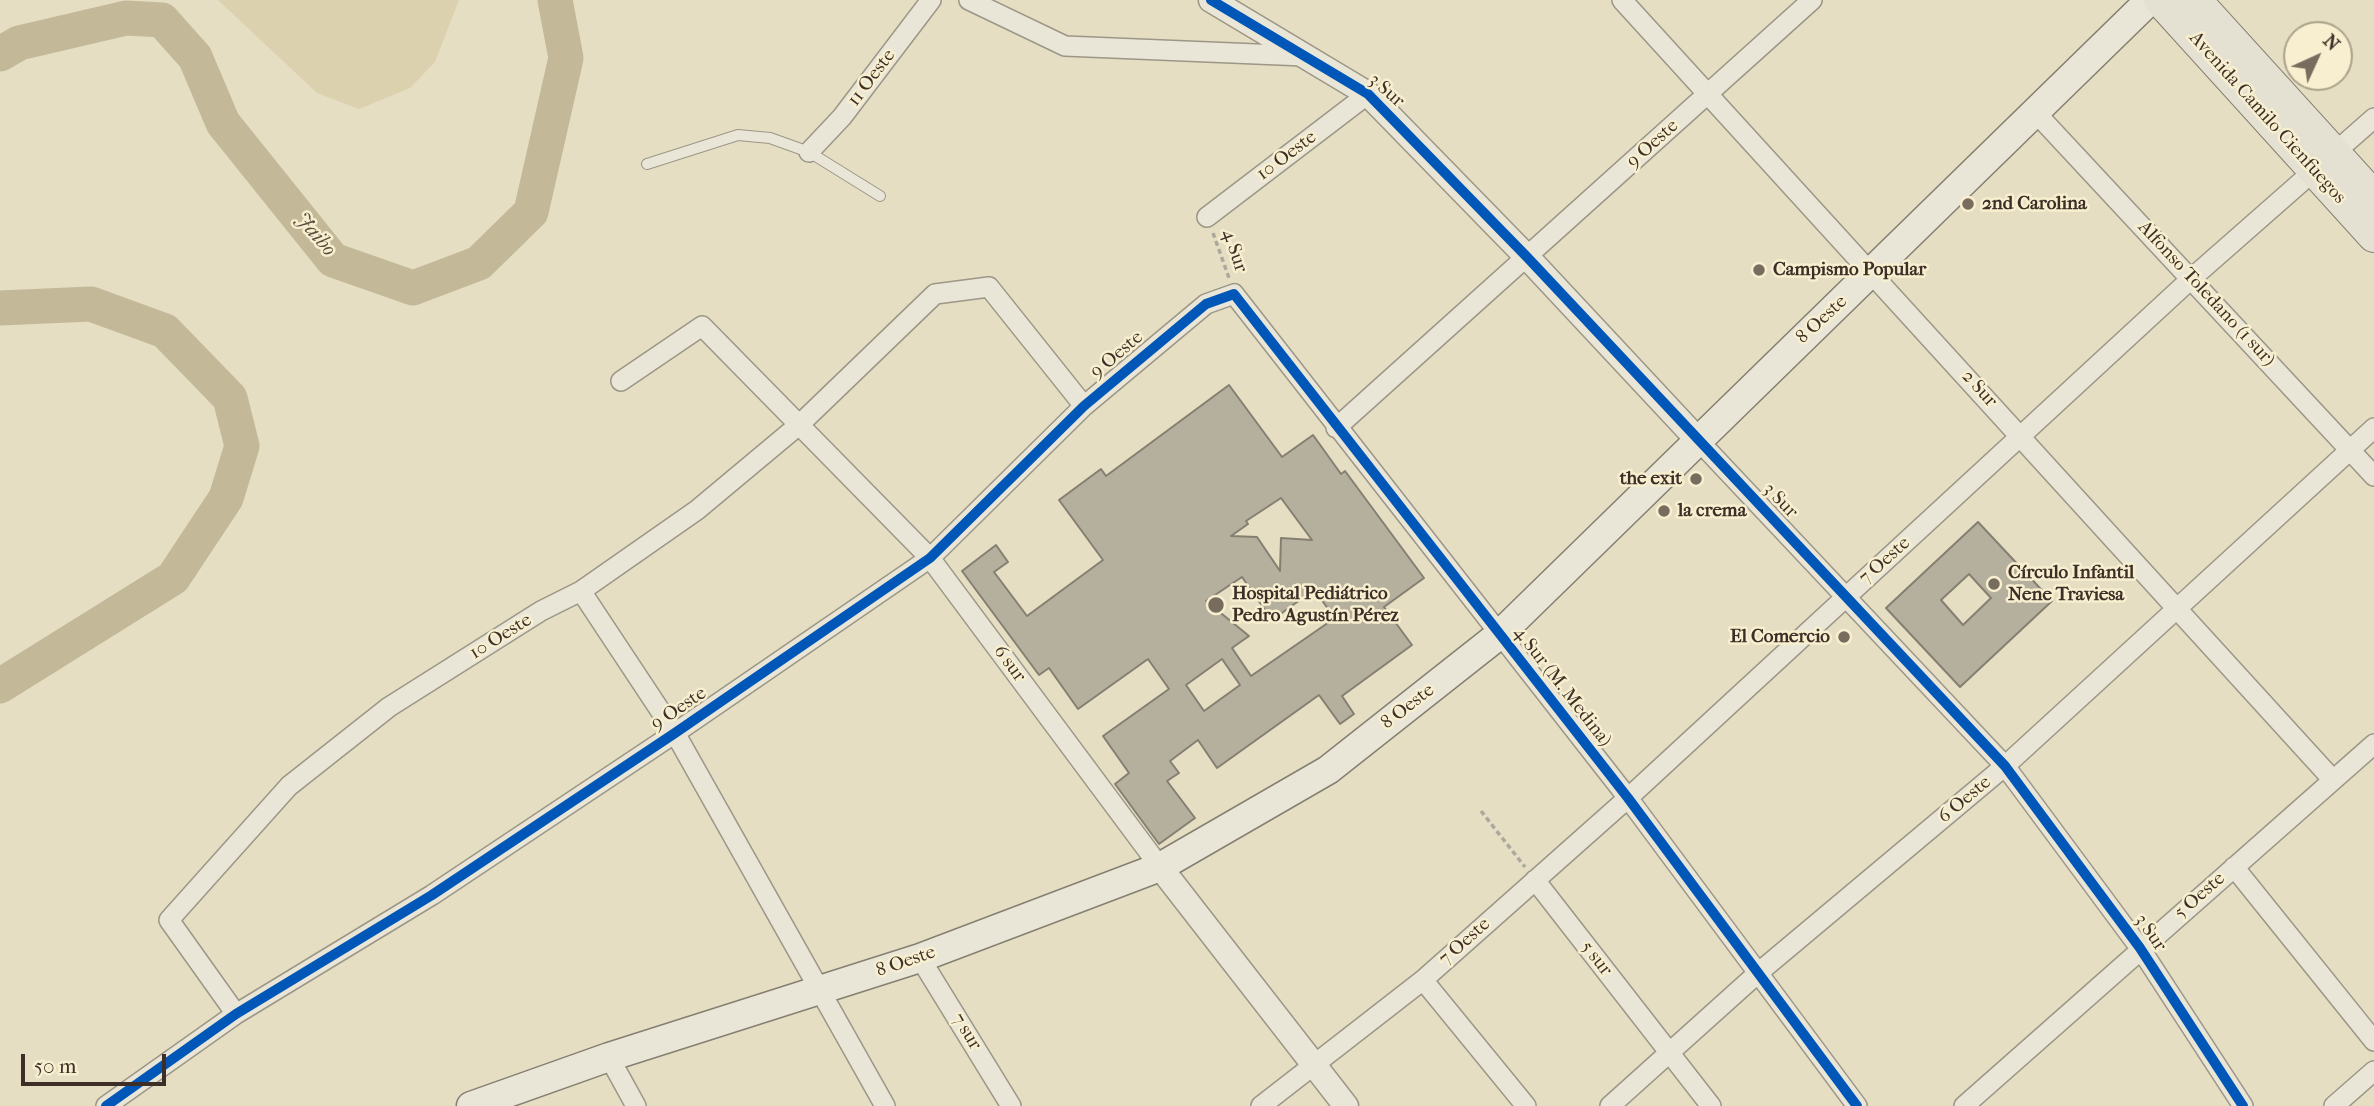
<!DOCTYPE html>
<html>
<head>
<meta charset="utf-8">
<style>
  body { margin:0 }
  #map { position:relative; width:2374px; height:1106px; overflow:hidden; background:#e5dec3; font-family:"IM FELL French Canon",serif }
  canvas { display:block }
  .north { position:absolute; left:2283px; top:21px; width:70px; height:70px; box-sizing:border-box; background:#f7efcf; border:2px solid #ada28c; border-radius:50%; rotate:45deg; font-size:19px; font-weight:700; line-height:28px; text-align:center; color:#3d2f27 }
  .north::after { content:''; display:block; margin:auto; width:24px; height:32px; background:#786c5e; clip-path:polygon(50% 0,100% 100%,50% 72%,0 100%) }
  .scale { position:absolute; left:21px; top:1054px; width:145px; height:32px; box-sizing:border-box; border:4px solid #3d2f27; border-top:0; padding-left:9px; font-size:21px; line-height:24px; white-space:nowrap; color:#3d2f27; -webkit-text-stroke:5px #f7efcf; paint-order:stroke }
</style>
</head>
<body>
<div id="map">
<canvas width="2374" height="1106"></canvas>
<div class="north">N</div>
<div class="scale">50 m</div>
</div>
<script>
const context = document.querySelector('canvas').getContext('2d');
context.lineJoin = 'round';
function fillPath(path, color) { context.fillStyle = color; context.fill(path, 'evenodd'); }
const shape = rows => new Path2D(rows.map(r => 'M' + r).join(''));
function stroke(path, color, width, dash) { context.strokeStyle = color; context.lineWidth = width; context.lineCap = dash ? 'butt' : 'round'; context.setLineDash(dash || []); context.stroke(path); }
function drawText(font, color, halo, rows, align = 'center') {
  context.font = font + ' "IM FELL French Canon",serif'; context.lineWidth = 5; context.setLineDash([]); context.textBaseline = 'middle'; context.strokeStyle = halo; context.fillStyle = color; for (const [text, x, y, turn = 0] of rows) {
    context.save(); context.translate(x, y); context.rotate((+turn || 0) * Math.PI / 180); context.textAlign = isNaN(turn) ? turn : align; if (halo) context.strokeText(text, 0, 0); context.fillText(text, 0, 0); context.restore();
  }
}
const green = shape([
  [218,0,459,0,435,62,410,88,359,109,317,93]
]);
const river = shape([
  [0,54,19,43,126,18,162,20,195,57,223,123,333,260,413,288,479,263,531,212,566,58,555,0],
  [0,308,91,304,165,331,230,398,242,446,226,498,173,578,0,686]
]);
const building = shape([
  [1229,385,1282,457,1313,435,1341,474,1345,471,1424,578,1384,607,1412,645,1342,696,1354,714,1340,724,1319,695,1217,768,1198,740,1170,761,1179,773,1167,781,1195,818,1159,844,1115,784,1129,773,1103,736,1169,689,1148,659,1078,709,1049,668,1039,675,962,571,996,545,1008,562,994,572,1027,616,1103,560,1059,500,1101,469,1106,476,1229,385],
  [1281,498,1312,540,1281,538,1280,571,1257,537,1231,536,1248,524,1246,521,1281,498],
  [1242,577,1272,620,1314,590,1335,618,1251,676,1232,648,1249,636,1206,601,1242,577],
  [1222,659,1240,685,1204,711,1186,685,1222,659],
  [1978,522,2052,601,1960,687,1886,608,1978,522],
  [1969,574,1991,598,1963,625,1941,600,1969,574]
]);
const path = shape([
  [1213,233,1229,278],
  [1481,811,1525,867]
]);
const service = shape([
  [647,164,738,135,770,138,809,152,880,196]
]);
const minor = shape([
  [969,0,1065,46,1304,56],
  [1622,0,2333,780],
  [2036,113,2374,476],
  [809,152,842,117,931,0],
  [1207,217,1368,94],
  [621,381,702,326,930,558,1160,867],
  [1336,428,1812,0],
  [1697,439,2005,766,2140,948,2243,1106],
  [581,591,675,733,885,1106],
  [2234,867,2374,1041],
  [1535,880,1711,1106],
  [920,958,1011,1106],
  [1423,980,1526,1106],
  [236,1014,169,920,289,786,389,707,541,611,581,591,697,510,800,424,935,294,989,287,1084,406],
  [609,1057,636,1106],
  [106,1106,236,1014,432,895,675,733,930,558,1084,406,1206,304,1234,294,1628,798,1857,1106],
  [1261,1106,1423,980,1628,798,2192,278,2374,118],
  [1610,1106,1758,973,2005,766,2374,428],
  [1964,1106,2374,744],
  [2334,1106,2374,1071]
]);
const tertiary = shape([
  [1211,0,1368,94,1527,257,1697,439],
  [1160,867,1346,1106]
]);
const secondary = shape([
  [471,1106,609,1057,920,958,1160,867,1328,770,1499,635,2150,0]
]);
const primary = shape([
  [2160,0,2374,236],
  [2195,0,2374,197]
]);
const cycleway = shape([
  [1211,0,1368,94,1527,257,2005,766,2140,948,2243,1106],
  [106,1106,236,1014,432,895,675,733,930,558,1084,406,1206,304,1234,294,1628,798,1857,1106]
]);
const markers = [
  [1968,204,7,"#786c5e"],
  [1759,270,7,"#786c5e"],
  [1696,479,7,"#786c5e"],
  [1664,511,7,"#786c5e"],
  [1994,584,7,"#786c5e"],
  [1216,605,9,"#786c5e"],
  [1844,637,7,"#786c5e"]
];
const streetNames = [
  ["11 Oeste",872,78,-53],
  ["3 Sur",1386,91,41],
  ["Avenida Camilo Cienfuegos",2267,118,48],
  ["9 Oeste",1653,144,-42],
  ["10 Oeste",1287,156,-37],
  ["4 Sur",1234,251,71],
  ["Alfonso Toledano (1 sur)",2206,294,47],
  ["8 Oeste",1822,320,-43],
  ["9 Oeste",1117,355,-40],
  ["2 Sur",1979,389,48],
  ["3 Sur",1780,501,46],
  ["7 Oeste",1885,561,-42],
  ["10 Oeste",501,637,-32],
  ["6 sur",1009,664,53],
  ["4 Sur (M. Medina)",1562,687,52],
  ["8 Oeste",1408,707,-38],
  ["9 Oeste",679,709,-34],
  ["6 Oeste",1965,800,-40],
  ["5 Oeste",2200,896,-41],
  ["3 Sur",2150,933,55],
  ["7 Oeste",1465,942,-42],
  ["5 sur",1596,959,52],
  ["8 Oeste",906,962,-19],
  ["7 sur",966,1032,58]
];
const poiNames = [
  ["2nd Carolina",1982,204],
  ["Campismo Popular",1773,270],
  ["the exit",1682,479,"right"],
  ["la crema",1678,511],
  ["Círculo Infantil",2008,573],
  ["Nene Traviesa",2008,595],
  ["Hospital Pediátrico",1232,594],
  ["Pedro Agustín Pérez",1232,616],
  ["El Comercio",1830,637,"right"]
];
const waterNames = [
  ["Jaibo",315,235,49]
];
fillPath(green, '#dcd1ae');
stroke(river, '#c3b898', 35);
fillPath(building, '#b5af9e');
stroke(building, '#857f71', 2);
stroke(service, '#9c9686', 12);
stroke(minor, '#9c9686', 22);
stroke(tertiary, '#9c9686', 27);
stroke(secondary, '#857f71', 31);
stroke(primary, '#857f71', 34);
stroke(path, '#aca89e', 3.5, [5, 3.5]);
stroke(service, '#e9e6d8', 10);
stroke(minor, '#e9e6d8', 19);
stroke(tertiary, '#e9e6d8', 24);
stroke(secondary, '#e9e6d8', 28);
stroke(primary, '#e5e1d2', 32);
stroke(cycleway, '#0057b8', 10);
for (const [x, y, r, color] of markers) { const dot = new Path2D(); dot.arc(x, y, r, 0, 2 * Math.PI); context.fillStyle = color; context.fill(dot); stroke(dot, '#f7efcf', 2.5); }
drawText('19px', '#3d2f27', '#f7efcf', streetNames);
drawText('bold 19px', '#3d2f27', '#f7efcf', poiNames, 'left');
drawText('italic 21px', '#5b4d3e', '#f7efcf', waterNames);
</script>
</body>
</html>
